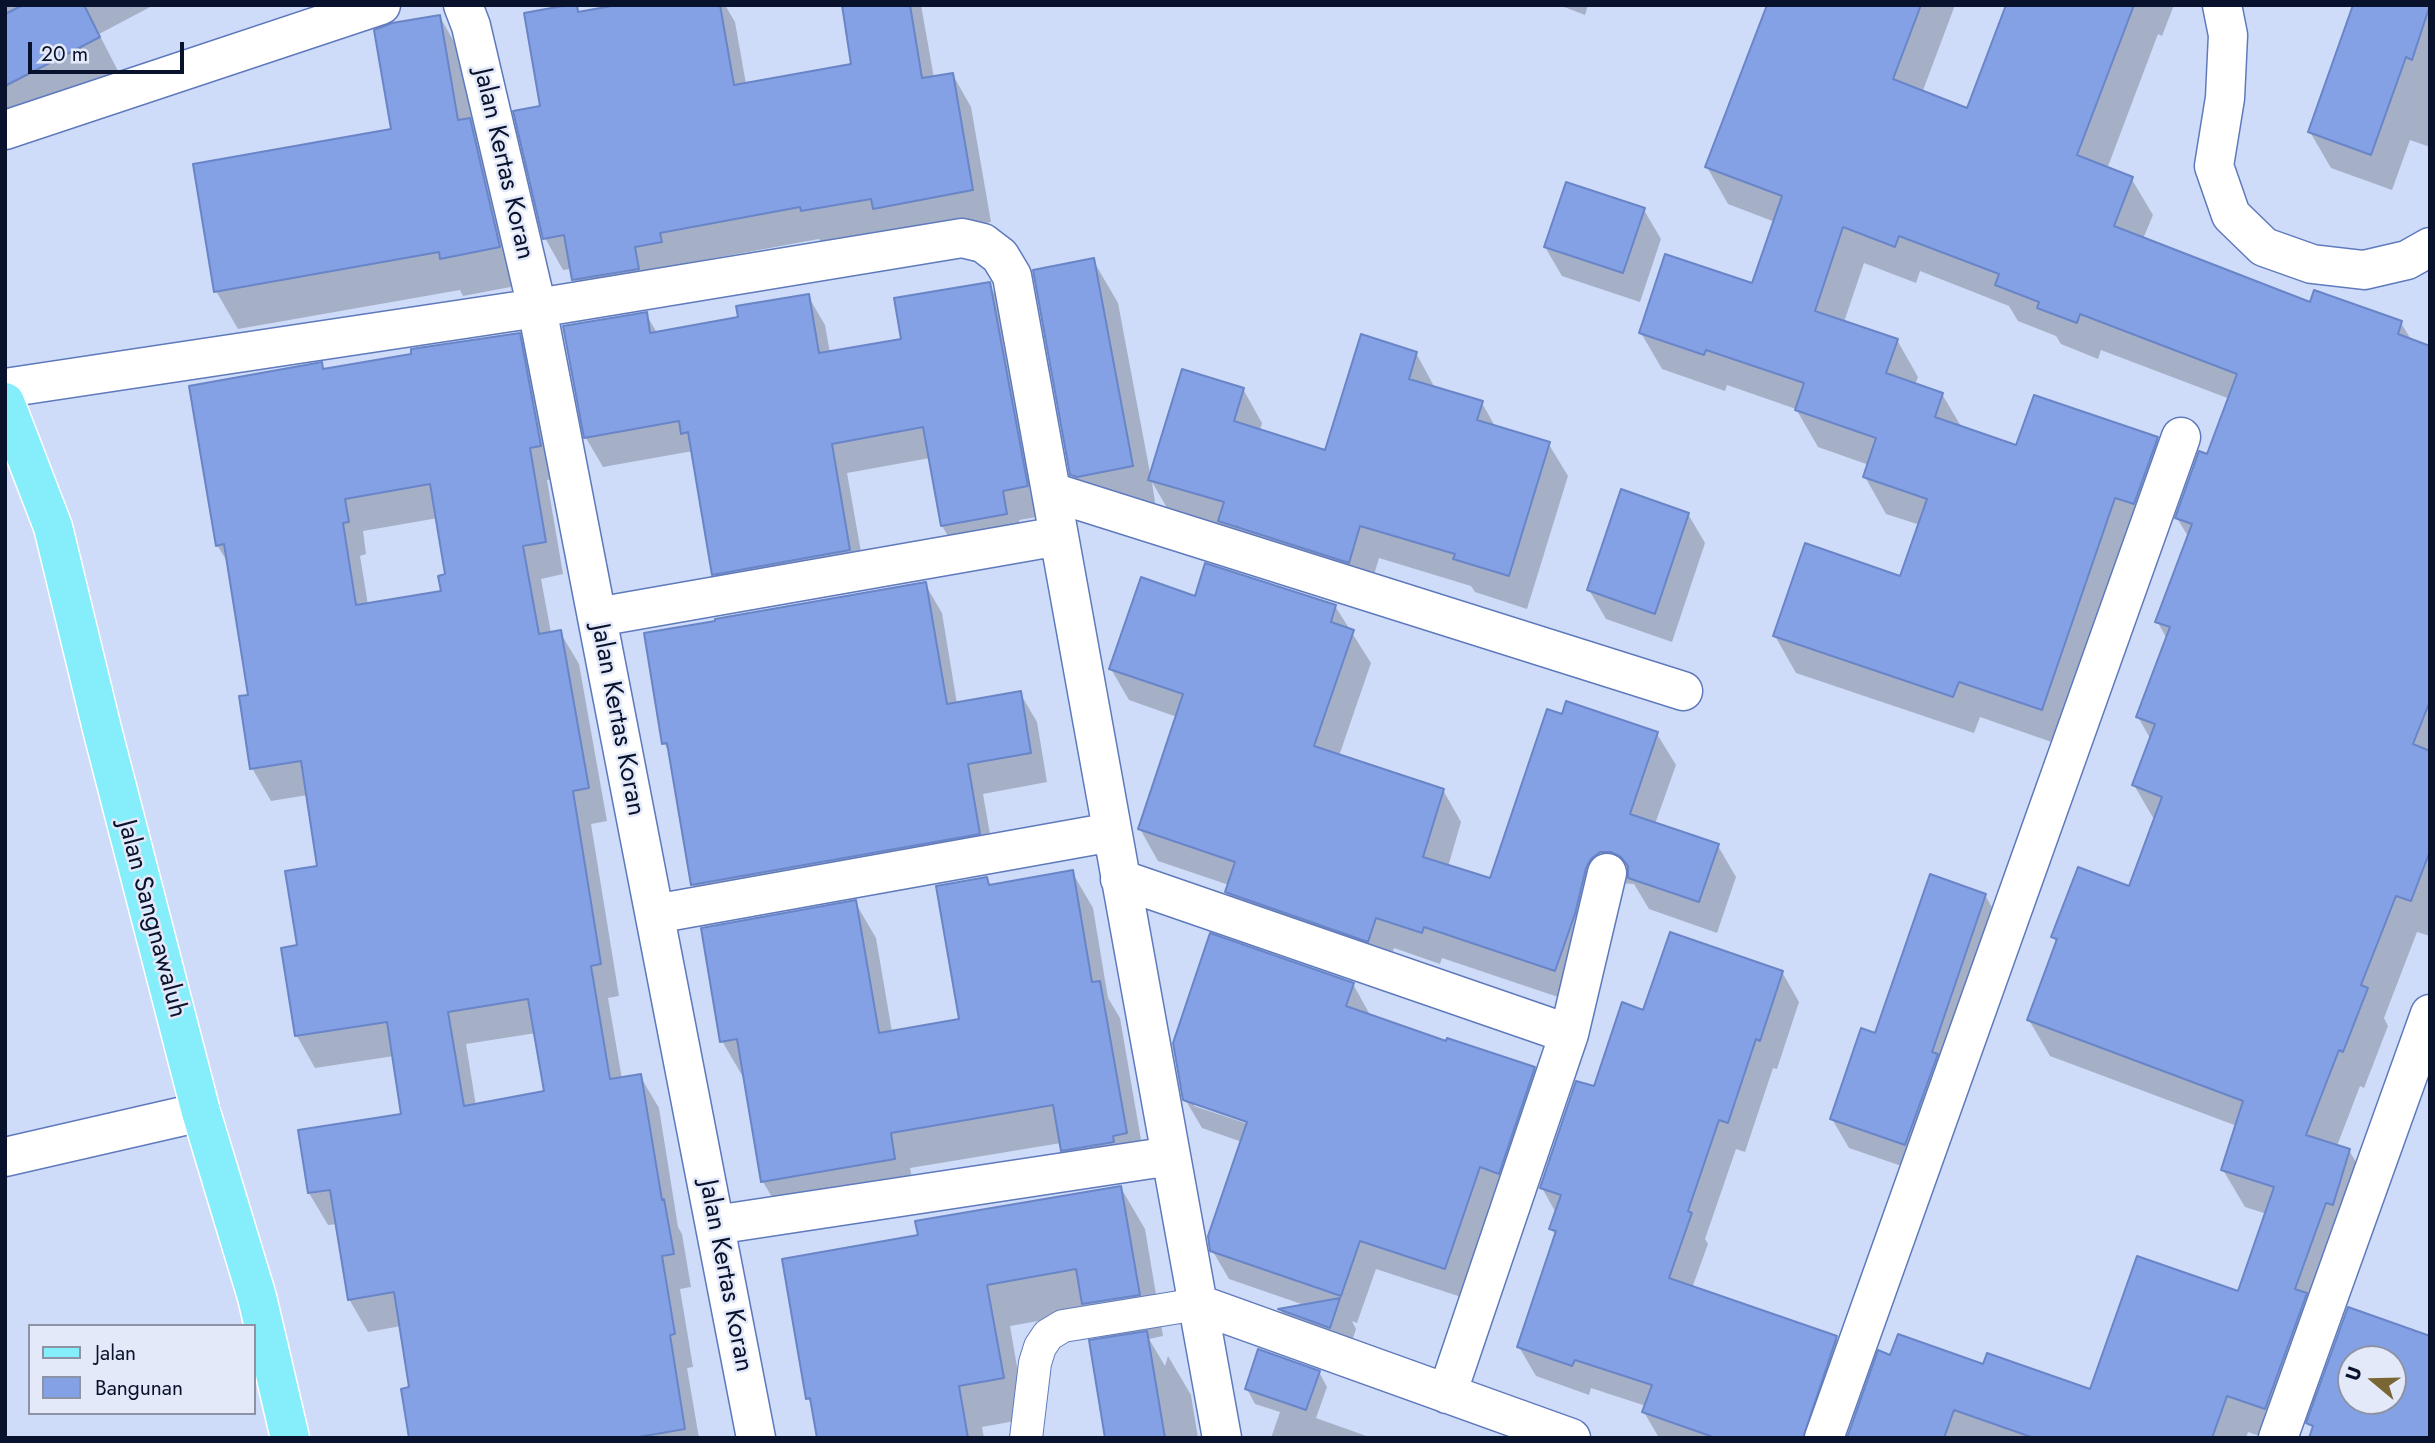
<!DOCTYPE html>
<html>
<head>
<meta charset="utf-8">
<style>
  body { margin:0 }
  #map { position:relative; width:2435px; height:1443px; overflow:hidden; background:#cfdcf9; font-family:Jost,sans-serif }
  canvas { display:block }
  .frame { position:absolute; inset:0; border:7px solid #09122c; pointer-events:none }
  .legend { position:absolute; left:28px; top:1324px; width:228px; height:91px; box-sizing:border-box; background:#e3e9f8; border:2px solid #8c93a6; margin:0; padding:9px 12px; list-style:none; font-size:21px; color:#09122c }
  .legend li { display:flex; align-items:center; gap:14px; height:35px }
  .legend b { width:35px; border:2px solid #8c93a6 }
  .north { position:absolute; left:2337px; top:1345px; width:70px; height:70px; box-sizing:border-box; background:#e3e9f8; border:2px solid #8c93a6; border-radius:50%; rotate:289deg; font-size:19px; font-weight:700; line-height:28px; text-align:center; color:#09122c }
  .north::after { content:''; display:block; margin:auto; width:24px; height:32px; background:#7a6534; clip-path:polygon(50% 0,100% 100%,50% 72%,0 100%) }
  .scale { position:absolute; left:28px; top:42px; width:156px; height:32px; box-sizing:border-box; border:4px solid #09122c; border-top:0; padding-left:9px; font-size:21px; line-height:24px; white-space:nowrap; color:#09122c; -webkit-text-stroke:5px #e3e9f8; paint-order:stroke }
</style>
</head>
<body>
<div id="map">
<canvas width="2435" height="1443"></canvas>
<div class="frame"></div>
<ul class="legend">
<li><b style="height:9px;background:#86eefa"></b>Jalan</li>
<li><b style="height:19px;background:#84a1e6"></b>Bangunan</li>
</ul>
<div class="north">U</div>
<div class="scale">20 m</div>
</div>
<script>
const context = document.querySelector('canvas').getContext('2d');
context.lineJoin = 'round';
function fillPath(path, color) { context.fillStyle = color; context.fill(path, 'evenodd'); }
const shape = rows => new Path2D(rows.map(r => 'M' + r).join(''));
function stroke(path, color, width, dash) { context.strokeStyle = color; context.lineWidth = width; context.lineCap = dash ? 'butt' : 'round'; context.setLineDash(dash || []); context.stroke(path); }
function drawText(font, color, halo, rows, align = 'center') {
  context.font = font + ' Jost,sans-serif'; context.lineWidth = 5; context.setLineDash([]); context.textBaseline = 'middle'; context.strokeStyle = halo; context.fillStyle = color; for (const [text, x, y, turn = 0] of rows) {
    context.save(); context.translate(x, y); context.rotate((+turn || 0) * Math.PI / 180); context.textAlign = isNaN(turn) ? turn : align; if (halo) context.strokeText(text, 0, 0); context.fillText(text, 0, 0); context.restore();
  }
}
const shadow = shape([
  [5,5,154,5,99,34,118,71,5,130],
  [627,5,725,5,735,22,746,84,853,65,844,5,921,5,934,78,953,75,971,107,991,222,893,240,888,230,821,242,819,239,677,265,679,274,592,311,574,279,572,269,563,270,545,238,542,107,576,6,580,13],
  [1559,5,1588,5,1585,15],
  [1790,5,1955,5,1922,93,1968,111,2008,5,2174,5,2162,36,2158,34,2107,169,2131,178,2153,215,2143,239,2312,304,2401,323,2412,341,2430,347,2430,936,2417,932,2384,1018,2388,1026,2364,1088,2360,1086,2337,1146,2349,1150,2370,1187,2265,1438,2248,1432,2246,1438,1849,1438,1891,1357,1984,1366,2091,1392,2239,1293,2267,1214,2245,1207,2223,1170,2237,1126,2050,1056,2029,1020,2057,944,2053,937,2130,888,2155,821,2134,785,2151,740,2138,717,2167,639,2157,621,2189,538,2177,518,2208,456,2230,399,2101,350,2098,359,2061,344,2056,336,2018,321,2009,306,1920,271,1916,283,1864,263,1844,322,1897,340,1918,377,1915,385,1942,394,1962,428,2018,448,2157,439,2178,475,2063,746,1980,717,1974,733,1796,673,1775,636,1901,578,1920,525,1886,514,1865,477,1869,465,1818,447,1796,409,1727,385,1725,391,1662,369,1641,333,1753,285,1775,222,1728,204,1707,167],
  [2430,5,2430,147,2410,140,2392,190,2331,168,2310,132],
  [440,17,461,54,474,128,491,158,521,285,463,296,460,290,238,329,216,291,393,131],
  [1644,210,1661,239,1640,302,1562,276,1545,247],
  [1093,260,1118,303,1151,478,1243,389,1262,423,1260,431,1327,452,1416,353,1435,388,1482,403,1496,428,1548,443,1568,476,1527,609,1475,592,1471,586,1379,558,1368,595,1170,513,1152,482,1156,509,1097,517,1072,474],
  [989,284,1006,313,1043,516,1019,520,1023,544,959,555,942,526,930,458,847,473,866,580,731,603,714,574,693,451,603,467,586,438,646,314,657,333,740,319,808,296,825,325,830,353,903,340],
  [519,335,537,367,559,478,547,480,563,574,541,579,551,633,560,632,579,664,607,821,591,824,619,996,608,998,622,1079,640,1076,659,1108,678,1227,682,1234,691,1287,680,1289,693,1367,687,1368,699,1438,410,1438,411,1389,401,1326,368,1332,349,1299,338,1224,328,1225,309,1193,403,1116,394,1056,315,1068,297,1036,283,949,299,947,319,867,308,795,271,801,252,768,250,696,230,566,217,545,321,364,325,371],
  [438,518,447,576,443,593,368,605,360,556,366,554,363,531],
  [536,1033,546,1093,476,1106,466,1044],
  [1688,514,1705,543,1672,642,1606,619,1589,590],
  [925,584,942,613,957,704,1020,693,1037,722,1047,782,983,794,995,863,709,914,693,885,670,754,664,743,717,622],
  [1196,598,1335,606,1371,663,1339,756,1443,790,1461,822,1448,867,1491,881,1563,716,1657,734,1676,765,1655,824,1718,846,1736,877,1717,933,1649,909,1634,884,1620,883,1573,1002,1442,958,1440,964,1394,948,1386,972,1245,923,1227,892,1229,885,1158,861,1140,829,1177,717,1129,700,1111,669],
  [1072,872,1093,908,1108,998,1120,1018,1146,1169,1083,1186,1063,1150,1061,1143,910,1168,915,1194,784,1217,763,1182,745,1076,743,1077,722,1041,855,902,876,938,892,1032,961,1020,986,879,991,887],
  [1985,895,2002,925,1922,1173,1849,1148,1832,1119],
  [1782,972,1799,1002,1777,1069,1773,1068,1745,1152,1736,1149,1705,1239,1708,1244,1692,1288,1836,1338,1853,1367,1828,1438,1659,1438,1644,1412,1646,1406,1591,1388,1589,1395,1536,1376,1519,1347,1556,1236,1551,1229,1556,1213,1542,1188,1595,1089,1644,1012],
  [1353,984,1369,1013,1368,1016,1447,1043,1534,1068,1550,1097,1461,1297,1376,1269,1357,1323,1352,1321,1356,1329,1347,1357,1297,1339,1281,1311,1307,1306,1229,1279,1212,1250,1242,1142,1202,1128,1185,1099],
  [1194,1102,1256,1123,1254,1126,1194,1106],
  [1121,1188,1145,1229,1163,1336,1149,1339,1165,1366,1168,1356,1191,1395,1198,1438,1107,1438,1105,1340,1089,1312,1010,1326,1026,1419,982,1427,984,1438,819,1438,814,1408,808,1398,920,1236],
  [1319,1372,1327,1387,1316,1418,1372,1438,1271,1438,1280,1412,1255,1404,1247,1389]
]);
const building = shape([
  [23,5,84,5,100,37,5,86,5,14,23,5],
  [568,5,577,5,578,12,617,5,720,5,734,85,851,64,842,5,910,5,922,78,953,73,973,190,873,209,871,199,801,211,800,207,660,233,662,242,635,247,639,269,572,280,564,235,543,239,513,111,540,106,524,13,568,5],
  [1767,5,1921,5,1893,79,1967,108,2006,5,2134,5,2077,155,2133,177,2114,226,2310,302,2314,290,2402,321,2398,334,2430,346,2430,701,2413,744,2430,751,2430,851,2411,901,2396,896,2361,985,2368,988,2343,1052,2339,1050,2306,1135,2350,1149,2333,1205,2326,1203,2295,1289,2307,1293,2265,1409,2227,1396,2212,1438,2034,1438,1954,1410,1944,1438,1847,1438,1878,1350,1890,1355,1898,1334,1983,1364,1987,1353,2090,1389,2137,1256,2238,1291,2274,1187,2221,1170,2243,1101,2027,1020,2057,939,2051,937,2078,867,2129,886,2162,797,2132,785,2155,724,2136,717,2170,627,2155,622,2192,524,2175,518,2199,451,2207,454,2237,374,2080,314,2077,323,2037,308,2039,302,1995,285,1999,274,1899,236,1895,247,1843,227,1815,311,1898,339,1886,373,1943,393,1935,417,2016,445,2034,395,2158,437,2134,504,2115,498,2042,710,1959,682,1953,697,1773,636,1805,543,1900,576,1927,499,1863,477,1876,438,1795,410,1804,383,1706,350,1704,355,1639,333,1665,254,1752,283,1782,196,1705,167,1767,5],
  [2353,5,2430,5,2412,60,2406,57,2371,155,2308,132,2353,5],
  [440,15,458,120,470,118,500,247,440,259,439,252,214,292,193,164,391,129,374,30,392,23,440,15],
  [1566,182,1645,208,1623,273,1544,247,1566,182],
  [1094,258,1133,466,1077,477,1070,475,1033,270,1094,258],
  [990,282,1028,486,1003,491,1007,514,941,526,923,427,832,444,850,550,712,575,688,432,681,434,679,421,584,438,563,326,647,312,650,333,738,317,736,306,809,294,819,353,901,339,894,298,990,282],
  [520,333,541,446,530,448,546,542,523,546,539,634,561,630,589,788,573,791,601,964,591,966,610,1079,641,1074,662,1200,664,1199,674,1254,662,1256,675,1334,670,1335,685,1429,633,1438,409,1438,401,1389,409,1387,394,1292,348,1300,330,1190,308,1193,298,1130,401,1114,387,1022,295,1036,281,948,297,945,285,871,317,866,301,761,250,769,239,696,248,695,224,544,216,546,189,386,322,362,323,369,411,354,411,349,520,333],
  [430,484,445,574,438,576,441,591,356,605,343,523,349,522,345,499,430,484],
  [528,999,544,1091,464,1106,448,1012,528,999],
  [1361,334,1417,352,1409,379,1483,401,1477,420,1550,442,1509,576,1453,559,1455,554,1360,526,1349,563,1218,521,1224,502,1148,480,1182,369,1244,388,1234,421,1325,450,1361,334],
  [1621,489,1689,513,1655,614,1587,590,1621,489],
  [1205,563,1336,605,1331,622,1354,630,1314,746,1444,789,1423,857,1490,878,1547,709,1562,714,1566,701,1658,732,1630,814,1719,844,1699,902,1628,878,1628,866,1621,857,1611,852,1600,852,1591,859,1586,868,1575,914,1555,971,1424,927,1422,933,1376,918,1368,942,1225,892,1235,862,1138,829,1183,694,1109,669,1141,577,1195,596,1205,563],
  [926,582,947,704,1021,691,1031,753,968,764,980,834,691,885,667,743,662,744,644,633,715,621,715,619,926,582],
  [1073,870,1092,982,1100,981,1127,1133,1113,1136,1114,1142,1061,1151,1053,1105,891,1133,895,1159,761,1182,737,1039,720,1042,701,928,856,900,879,1033,959,1019,936,886,987,877,989,885,1073,870],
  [1930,874,1986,894,1932,1052,1938,1054,1905,1145,1830,1119,1861,1028,1875,1033,1930,874],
  [1670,932,1783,971,1760,1041,1756,1039,1728,1123,1719,1120,1688,1211,1692,1213,1669,1278,1837,1336,1803,1438,1716,1438,1642,1412,1652,1385,1575,1360,1572,1366,1517,1347,1556,1231,1549,1229,1561,1195,1540,1188,1576,1081,1594,1086,1622,1002,1643,1010,1670,932],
  [1210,933,1354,983,1346,1006,1446,1041,1447,1038,1535,1067,1499,1174,1480,1167,1445,1269,1360,1241,1341,1296,1210,1251,1208,1236,1247,1122,1183,1100,1173,1043,1210,933],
  [1121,1186,1140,1295,1082,1304,1076,1269,987,1285,1004,1378,959,1386,968,1438,817,1438,810,1398,806,1399,782,1259,918,1235,915,1221,1121,1186],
  [1340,1298,1330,1328,1278,1309,1340,1298],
  [2348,1307,2430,1336,2430,1438,2309,1438,2313,1426,2306,1423,2348,1307],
  [2351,1359,2393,1359,2393,1401,2351,1401,2351,1359],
  [1147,1331,1165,1438,1105,1438,1089,1340,1147,1331],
  [1258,1349,1320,1371,1306,1410,1245,1389,1258,1349]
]);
const service = shape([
  [1026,1438,1035,1363,1040,1347,1048,1335,1063,1326,1198,1304]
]);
const minor = shape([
  [463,5,471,26,537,308,756,1438],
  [2222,5,2228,35,2225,98,2214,166,2231,215,2264,247,2312,264,2364,270,2407,260,2430,247],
  [5,130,381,5],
  [5,388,537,308,962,238,983,243,1000,256,1012,276,1222,1438],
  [1052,492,1683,691],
  [597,617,1059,536],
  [1120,879,1569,1034],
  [655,914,1112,832],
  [5,1157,201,1112],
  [715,1225,1171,1156],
  [1198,1304,1571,1438],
  [1447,1394,1569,1034,1607,873],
  [1824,1438,2181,437],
  [2278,1438,2430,1014]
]);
const primary = shape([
  [5,402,53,527,102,729,201,1112,257,1297,290,1438]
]);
const streetNames = [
  ["Jalan Kertas Koran",503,164,77],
  ["Jalan Kertas Koran",617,720,79],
  ["Jalan Sangnawaluh",151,919,75],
  ["Jalan Kertas Koran",725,1276,79]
];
fillPath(shadow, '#0003');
fillPath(building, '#84a1e6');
stroke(building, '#6985c7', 2);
stroke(service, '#5f7abc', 34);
stroke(minor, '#5f7abc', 41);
stroke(primary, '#fff', 41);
stroke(service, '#fff', 32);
stroke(minor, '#fff', 38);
stroke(primary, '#86eefa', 38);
drawText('26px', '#09122c', '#e3e9f8', streetNames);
</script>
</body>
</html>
